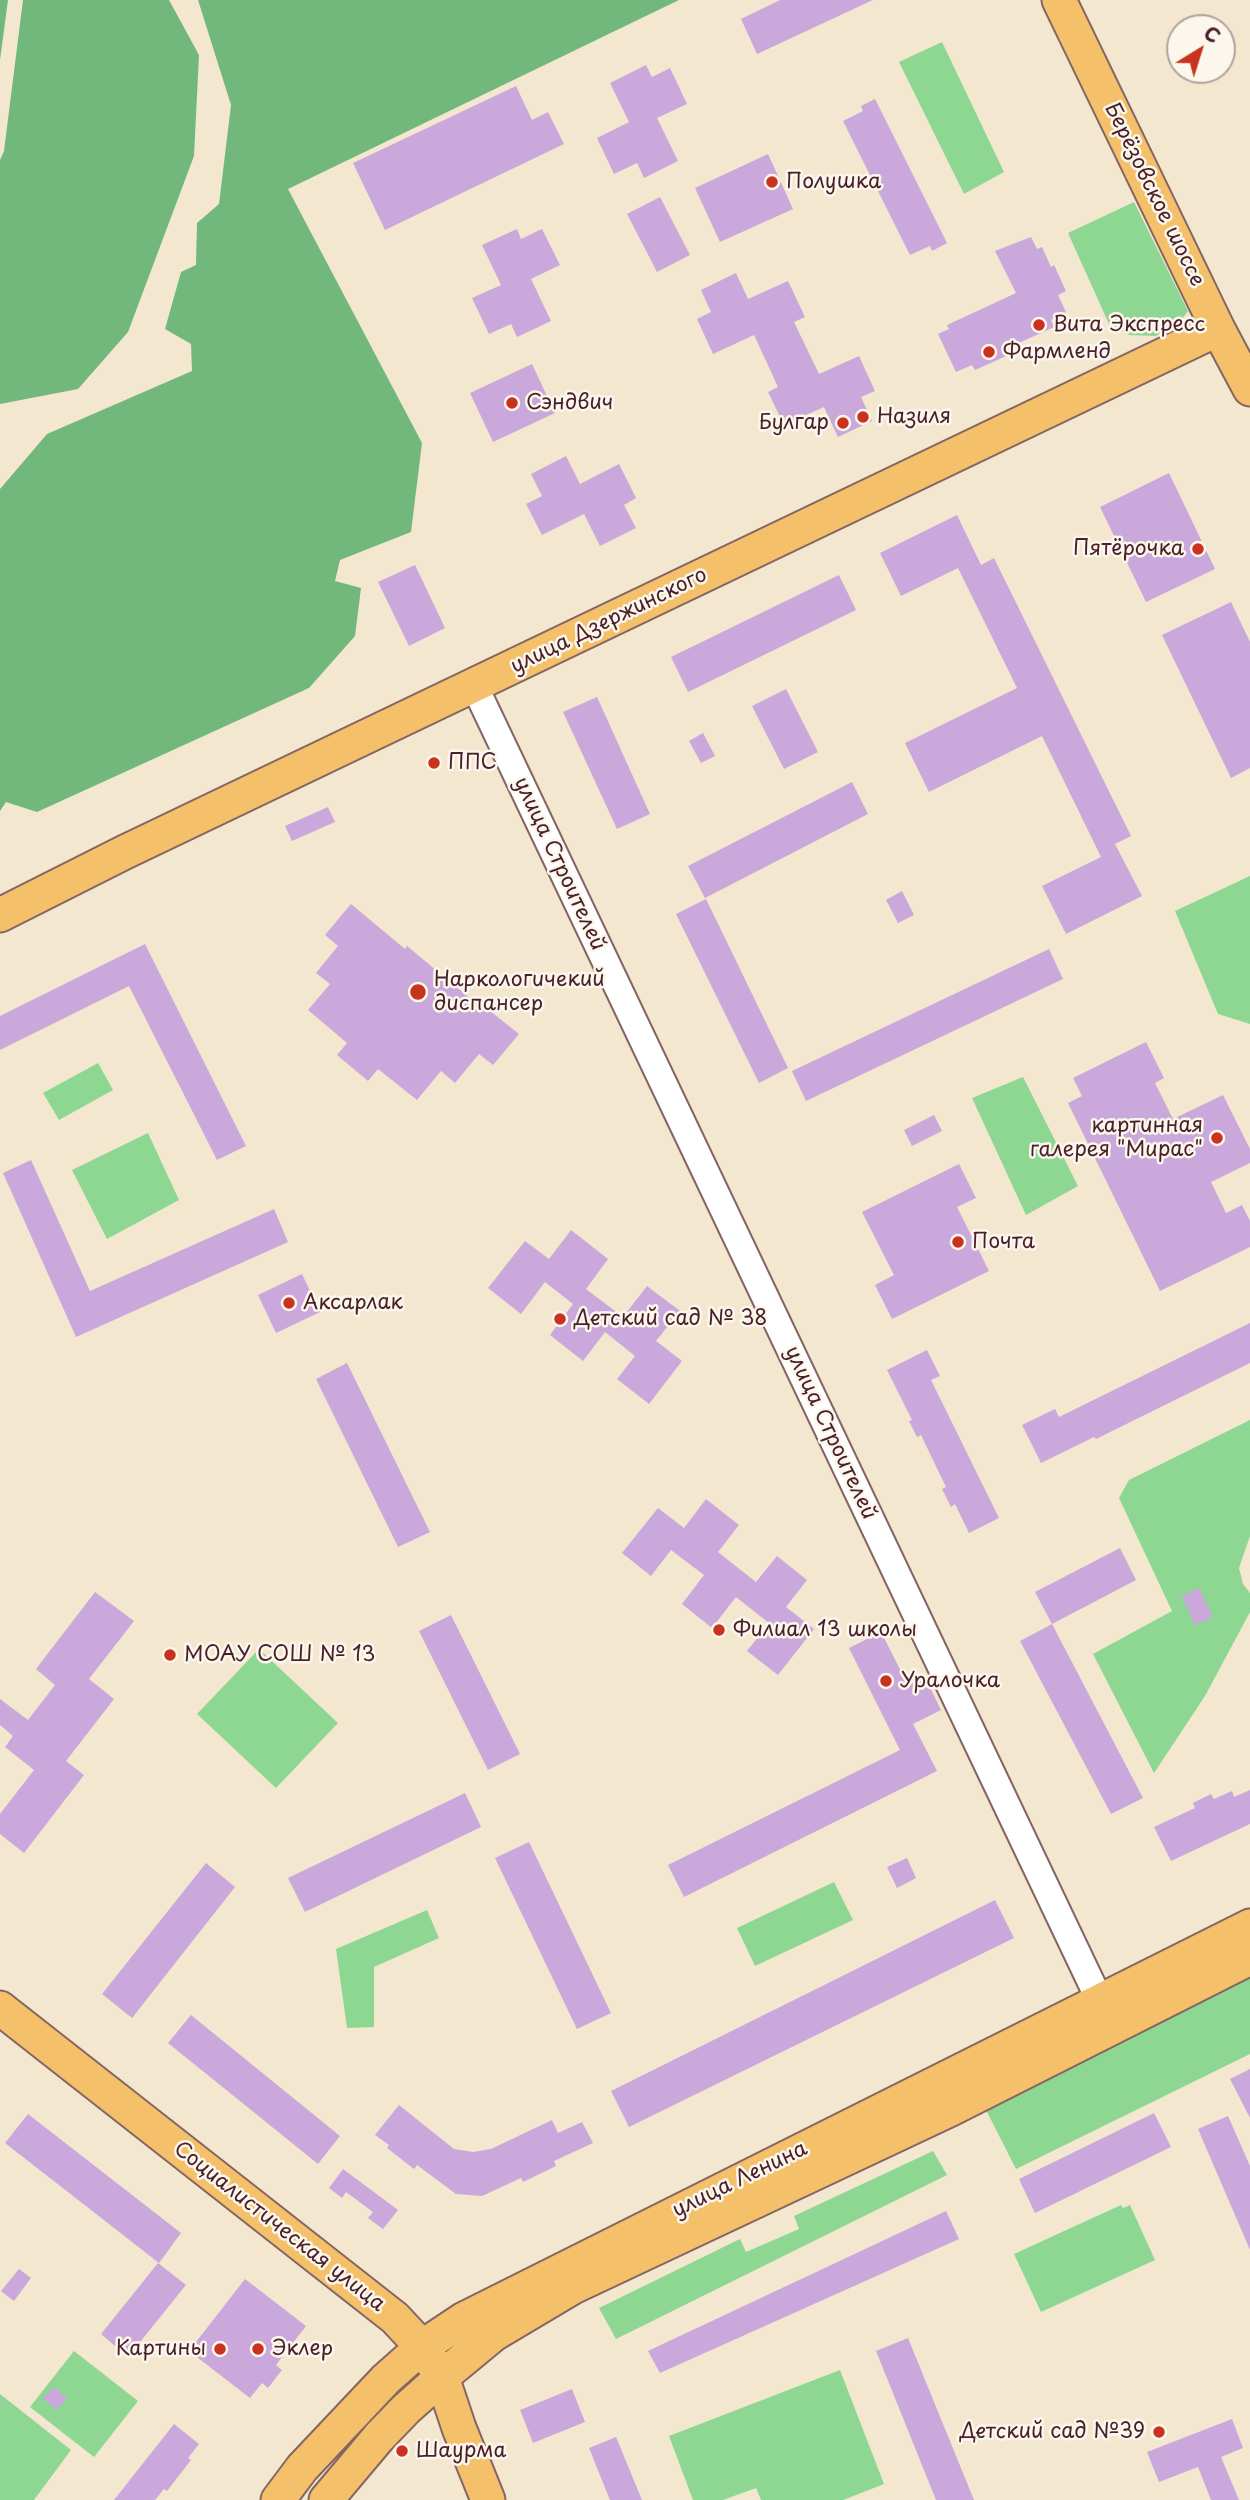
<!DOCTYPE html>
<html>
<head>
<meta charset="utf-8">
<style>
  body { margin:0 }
  #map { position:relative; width:1250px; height:2500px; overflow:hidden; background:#f3e7cf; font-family:"Playpen Sans",sans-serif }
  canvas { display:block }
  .north { position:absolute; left:1166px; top:14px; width:70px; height:70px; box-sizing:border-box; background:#fbf7ec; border:2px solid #b4a19f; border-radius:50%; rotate:38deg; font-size:19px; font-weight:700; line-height:28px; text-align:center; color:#4a1f2b }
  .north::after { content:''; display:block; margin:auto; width:24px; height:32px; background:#c8321e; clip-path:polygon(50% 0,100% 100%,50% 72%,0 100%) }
</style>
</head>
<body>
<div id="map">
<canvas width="1250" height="2500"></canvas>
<div class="north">С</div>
</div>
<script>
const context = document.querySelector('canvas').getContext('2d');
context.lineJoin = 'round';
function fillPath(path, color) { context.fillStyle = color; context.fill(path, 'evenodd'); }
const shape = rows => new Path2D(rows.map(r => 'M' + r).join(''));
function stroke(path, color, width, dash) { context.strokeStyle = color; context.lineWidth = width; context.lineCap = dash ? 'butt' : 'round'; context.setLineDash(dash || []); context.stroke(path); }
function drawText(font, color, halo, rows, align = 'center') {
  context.font = font + ' "Playpen Sans",sans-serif'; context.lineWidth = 5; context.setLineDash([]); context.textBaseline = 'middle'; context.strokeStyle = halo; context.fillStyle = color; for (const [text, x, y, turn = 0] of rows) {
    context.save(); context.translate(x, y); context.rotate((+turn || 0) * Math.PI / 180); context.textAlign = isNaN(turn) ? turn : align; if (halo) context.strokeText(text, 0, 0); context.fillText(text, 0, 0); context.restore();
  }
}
const green = shape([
  [942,42,1004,172,964,194,899,62],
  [1134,202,1188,311,1178,324,1156,336,1129,335,1109,324,1068,233],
  [1250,876,1250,1024,1218,1014,1175,911],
  [98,1063,113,1090,59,1120,43,1093],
  [1023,1077,1078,1186,1026,1215,972,1098],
  [148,1133,179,1200,107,1239,72,1170],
  [1250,1420,1250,1536,1239,1568,1243,1584,1250,1593,1250,1612,1205,1696,1154,1773,1093,1654,1172,1611,1119,1498,1129,1480],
  [259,1649,338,1723,276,1788,197,1714],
  [834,1882,853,1920,755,1966,737,1928],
  [427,1910,439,1938,374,1967,374,2027,347,2028,336,1949],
  [1250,1977,1250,2054,1016,2169,985,2108],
  [933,2151,947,2175,616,2339,599,2308,740,2239,746,2252,799,2229,794,2216],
  [1121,2205,1123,2208,1130,2205,1155,2260,1041,2312,1014,2254],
  [74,2351,138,2401,94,2457,30,2407],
  [840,2370,884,2484,843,2500,761,2500,756,2488,723,2500,693,2500,669,2436],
  [0,2394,71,2450,34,2500,0,2500]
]);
const forest = shape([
  [0,0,8,0,0,60],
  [23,0,169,0,199,55,194,156,128,332,78,389,0,404,0,160,4,151],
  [198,0,679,0,288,189,422,443,411,532,340,560,335,581,361,588,355,636,309,688,37,812,6,802,0,811,0,489,47,434,192,371,191,344,165,329,181,272,196,265,197,223,219,204,231,105]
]);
const building = shape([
  [780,0,873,0,757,54,741,19],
  [646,65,652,77,670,68,687,104,657,118,678,161,644,178,637,163,614,174,597,138,629,122,610,83],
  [516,86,532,120,548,112,564,144,385,230,353,163],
  [875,99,947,243,932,251,930,246,910,255,843,121,863,111,861,106],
  [768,154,793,209,720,242,695,188],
  [660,197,690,255,657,272,627,214],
  [517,229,521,239,542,229,560,265,531,279,551,321,517,337,511,324,489,334,472,298,501,285,482,245],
  [1031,237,1037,249,1042,247,1051,267,1054,265,1066,291,1058,295,1066,312,1051,320,1054,327,1010,347,1013,353,975,370,972,365,956,372,938,334,949,329,947,325,1016,293,995,251],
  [736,273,748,299,788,281,805,317,794,322,819,374,859,356,875,391,861,397,872,421,838,437,824,407,784,425,768,392,778,387,754,335,713,354,697,319,711,312,701,290],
  [532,364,555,413,493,442,470,393],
  [566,456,580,484,619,464,636,498,624,505,636,528,600,546,584,514,542,535,526,504,542,496,531,474],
  [1169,473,1215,569,1146,602,1100,507],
  [957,515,981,565,994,558,1131,836,1115,844,1142,896,1066,934,1042,886,1101,857,1042,736,929,792,905,743,1017,688,958,568,901,596,880,553],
  [415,565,445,628,409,646,378,582],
  [839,575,856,610,688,692,671,657],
  [1231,602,1250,642,1250,768,1231,778,1162,635],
  [786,689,818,752,784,769,752,706],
  [597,697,650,814,617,829,563,712],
  [703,733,715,756,701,763,689,741],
  [852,782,868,814,705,898,688,866],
  [328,807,335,822,292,841,285,826],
  [902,891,914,915,898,923,886,900],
  [706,899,788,1068,759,1083,676,914],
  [351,904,405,949,407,946,478,1005,480,1003,519,1034,493,1065,479,1054,455,1083,441,1071,417,1100,378,1069,368,1081,337,1055,347,1043,308,1010,330,984,316,973,338,946,325,935],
  [145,944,246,1146,217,1160,129,986,0,1050,0,1016],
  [1049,949,1063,979,806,1101,792,1071],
  [1146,1042,1164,1078,1155,1083,1173,1119,1223,1095,1250,1149,1250,1163,1211,1182,1226,1213,1242,1205,1250,1221,1250,1247,1160,1291,1068,1103,1082,1096,1073,1078],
  [934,1115,942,1131,912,1146,904,1130],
  [31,1160,90,1291,274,1209,288,1242,76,1337,3,1173],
  [959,1164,976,1198,957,1207,989,1271,892,1319,875,1285,894,1275,862,1212],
  [571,1230,608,1259,586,1289,623,1317,647,1286,680,1311,656,1341,682,1361,649,1404,617,1379,635,1356,605,1332,583,1361,550,1335,573,1304,545,1282,521,1314,488,1288,525,1241,549,1259],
  [302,1274,320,1312,276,1333,258,1295],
  [1250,1323,1250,1363,1096,1439,1094,1437,1041,1463,1022,1425,1055,1409,1059,1417],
  [927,1350,940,1376,931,1380,999,1518,969,1533,955,1504,951,1507,942,1489,946,1487,921,1435,917,1437,909,1421,912,1420,887,1370],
  [347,1363,430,1532,398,1547,316,1379],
  [706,1499,739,1525,718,1552,756,1582,777,1556,807,1580,786,1607,814,1629,778,1675,747,1651,769,1623,736,1597,712,1628,682,1604,704,1575,671,1550,651,1576,622,1553,658,1508,684,1528],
  [1120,1548,1136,1580,1052,1624,1035,1592],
  [1199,1588,1213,1617,1195,1625,1182,1596],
  [95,1592,134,1621,89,1679,114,1699,66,1761,84,1775,24,1853,0,1834,0,1814,34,1770,5,1747,13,1736,0,1725,0,1699,28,1720,55,1685,36,1669],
  [451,1615,520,1754,488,1770,419,1631],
  [1052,1624,1143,1798,1111,1814,1020,1641],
  [881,1632,908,1685,925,1677,941,1710,913,1724,937,1771,684,1897,668,1865,900,1750,849,1648],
  [1250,1790,1250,1824,1171,1861,1154,1827,1195,1808,1193,1803,1211,1794,1214,1799,1232,1791,1234,1797],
  [465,1793,481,1827,305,1912,288,1878],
  [529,1842,611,2013,577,2029,495,1858],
  [907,1858,916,1878,897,1888,887,1867],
  [206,1863,235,1887,132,2018,102,1994],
  [995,1900,1014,1938,629,2127,611,2091],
  [191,2015,340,2136,318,2164,168,2043],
  [1250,2069,1250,2118,1230,2079],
  [399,2105,454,2149,473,2152,491,2149,552,2120,558,2133,582,2122,593,2143,554,2161,556,2166,523,2182,521,2178,482,2196,456,2194,417,2165,414,2169,387,2148,389,2145,375,2135],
  [1154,2113,1171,2147,1035,2213,1019,2179],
  [28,2114,181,2233,159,2263,5,2143],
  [1228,2116,1250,2166,1250,2250,1198,2129],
  [343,2169,398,2210,383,2229,368,2218,373,2212,346,2192,342,2198,329,2188],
  [946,2211,959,2239,660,2373,648,2351],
  [158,2263,186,2285,128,2357,101,2334],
  [19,2269,31,2278,14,2301,1,2291],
  [245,2279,306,2326,276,2365,282,2370,268,2388,262,2383,250,2398,189,2351],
  [908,2338,974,2500,936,2500,876,2351],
  [54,2387,67,2398,57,2410,43,2398],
  [572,2389,585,2422,533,2443,520,2410],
  [1232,2419,1243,2448,1221,2457,1239,2500,1211,2500,1198,2467,1159,2482,1147,2452],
  [174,2424,199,2444,188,2458,191,2460,167,2491,164,2489,155,2500,114,2500],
  [616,2437,642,2500,610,2500,589,2448]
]);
const minor = shape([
  [474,685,1108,2018]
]);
const major = shape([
  [1059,0,1218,329,1250,389],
  [0,915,125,852,1218,329],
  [0,2008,395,2318,422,2347,442,2377,459,2428,488,2500],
  [278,2500,302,2468,386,2379,422,2347,464,2319,1250,1926],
  [326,2500,379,2437,406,2409,442,2377,494,2334,573,2287,951,2109,1250,1958]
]);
const markers = [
  [772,182,7,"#c8321e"],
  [1039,325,7,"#c8321e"],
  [989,352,7,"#c8321e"],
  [512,403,7,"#c8321e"],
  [863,417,7,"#c8321e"],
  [843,423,7,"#c8321e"],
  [1198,549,7,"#c8321e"],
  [434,763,7,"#c8321e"],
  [418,992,9,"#c8321e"],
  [1217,1138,7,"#c8321e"],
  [958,1242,7,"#c8321e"],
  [289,1303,7,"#c8321e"],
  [560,1319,7,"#c8321e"],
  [719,1630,7,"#c8321e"],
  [170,1655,7,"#c8321e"],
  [886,1681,7,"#c8321e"],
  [220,2349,7,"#c8321e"],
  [258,2349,7,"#c8321e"],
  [1159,2432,7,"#c8321e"],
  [402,2451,7,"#c8321e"]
];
const poiNames = [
  ["Полушка",786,182],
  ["Вита Экспресс",1053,325],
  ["Фармленд",1003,352],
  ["Сэндвич",526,403],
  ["Назиля",877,417],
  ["Булгар",829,423,"right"],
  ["Пятёрочка",1184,549,"right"],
  ["ППС",448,763],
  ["Наркологичекий",434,980],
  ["диспансер",434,1004],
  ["картинная",1203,1126,"right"],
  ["галерея \"Мирас\"",1203,1150,"right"],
  ["Почта",972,1242],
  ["Аксарлак",303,1303],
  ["Детский сад № 38",574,1319],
  ["Филиал 13 школы",733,1630],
  ["МОАУ СОШ № 13",184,1655],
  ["Уралочка",900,1681],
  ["Картины",206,2349,"right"],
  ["Эклер",272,2349],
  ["Детский сад №39",1145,2432,"right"],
  ["Шаурма",416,2451]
];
const streetNames = [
  ["Берёзовское шоссе",1154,195,64],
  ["улица Дзержинского",609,621,-26],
  ["улица Строителей",559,864,65],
  ["улица Строителей",830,1433,65],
  ["улица Ленина",740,2180,-26],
  ["Социалистическая улица",279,2227,38]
];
fillPath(green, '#8dd793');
fillPath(forest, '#72b87d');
fillPath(building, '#caa8db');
stroke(minor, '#856564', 30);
stroke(major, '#856564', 37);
stroke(minor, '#fff', 26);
stroke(major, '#f4c16a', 33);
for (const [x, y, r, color] of markers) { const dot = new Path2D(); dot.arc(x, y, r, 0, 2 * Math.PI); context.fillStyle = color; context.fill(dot); stroke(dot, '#fbf7ec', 2.5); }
drawText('21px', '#4a1f2b', '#fbf7ec', poiNames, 'left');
drawText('21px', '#4a1f2b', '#fbf7ec', streetNames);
</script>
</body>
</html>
